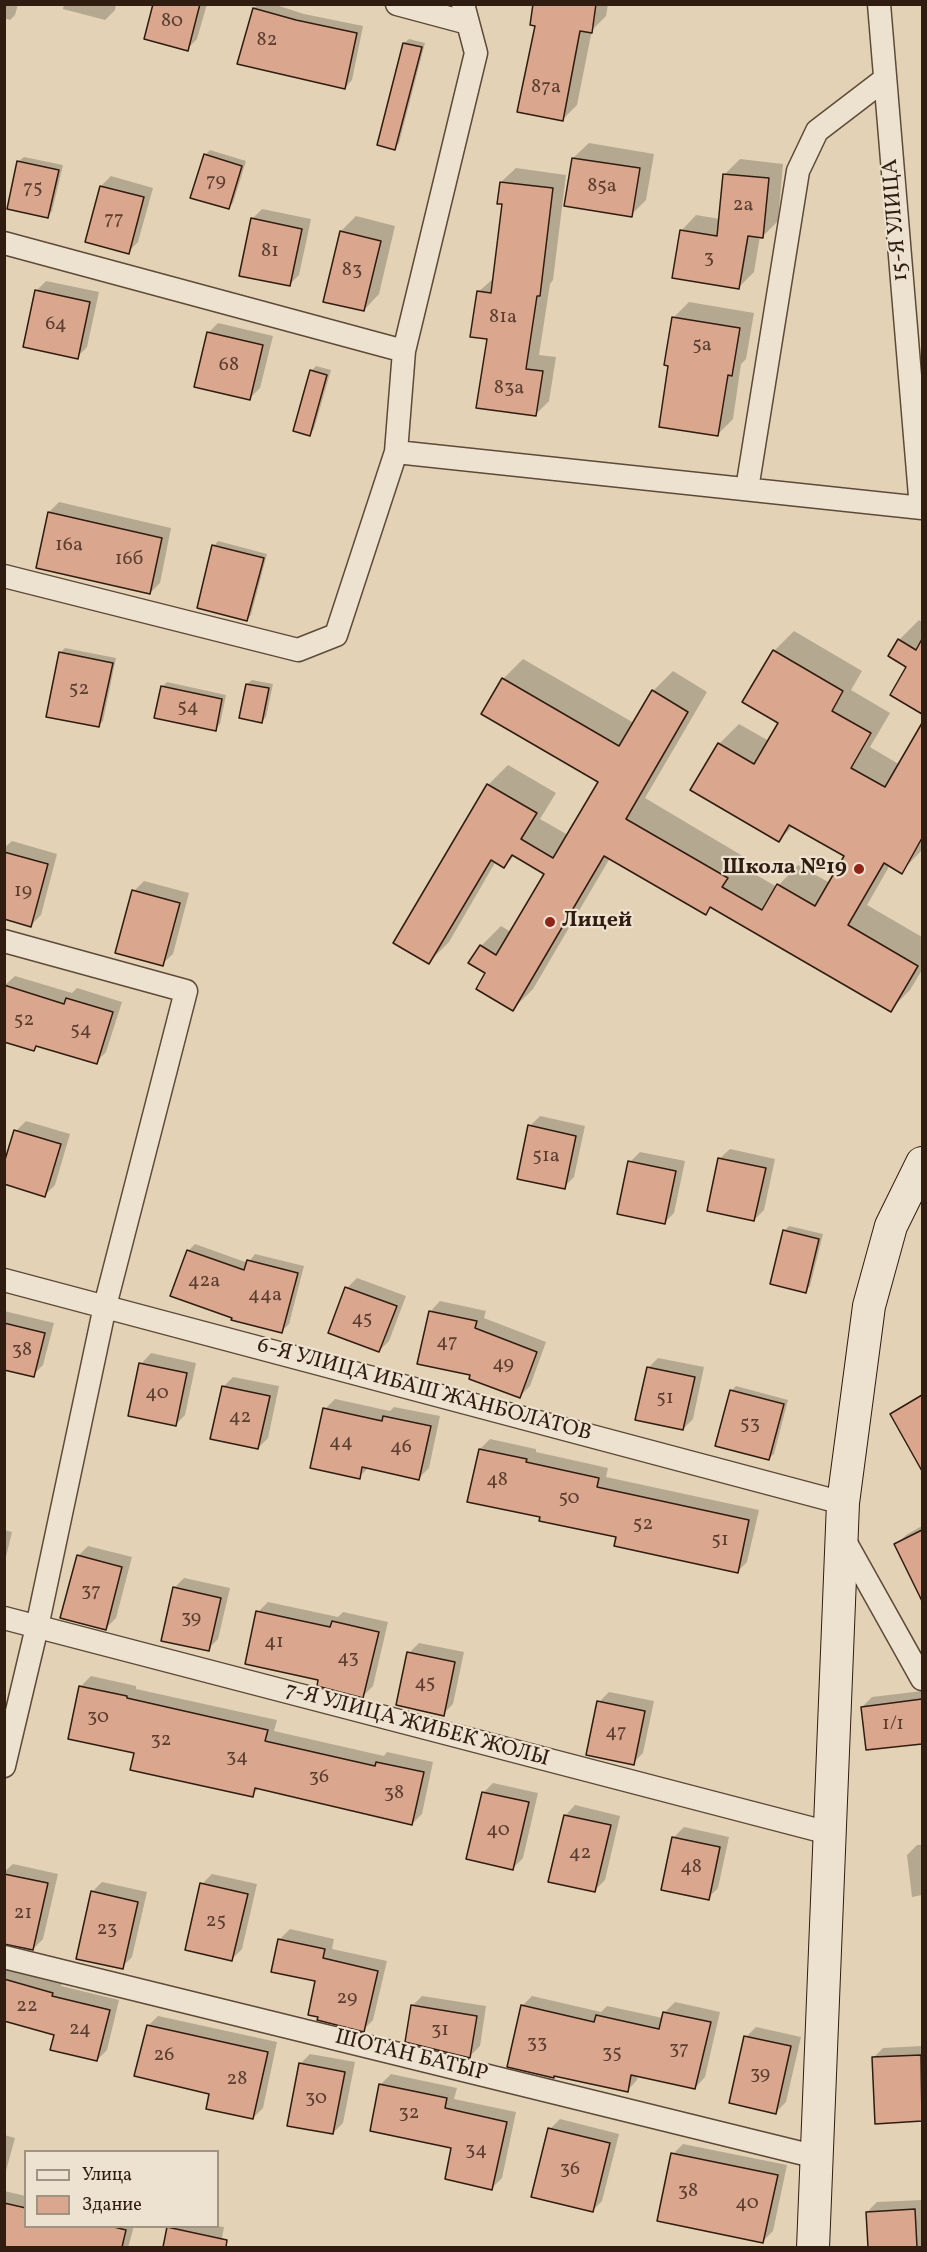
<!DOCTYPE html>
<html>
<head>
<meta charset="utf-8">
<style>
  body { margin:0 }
  #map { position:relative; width:927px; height:2252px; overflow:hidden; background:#e3d2b5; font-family:Vollkorn,serif }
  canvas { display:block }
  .frame { position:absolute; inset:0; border:6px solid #301c10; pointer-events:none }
  .legend { position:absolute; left:24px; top:2150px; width:195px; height:78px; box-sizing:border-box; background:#ede2cf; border:2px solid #a19383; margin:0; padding:8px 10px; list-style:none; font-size:18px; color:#301c10 }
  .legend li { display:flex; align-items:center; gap:12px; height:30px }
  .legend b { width:30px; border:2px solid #a19383 }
</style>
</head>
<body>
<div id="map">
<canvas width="927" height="2252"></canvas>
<div class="frame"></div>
<ul class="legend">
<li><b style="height:8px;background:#ede2cf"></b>Улица</li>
<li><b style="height:16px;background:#daa68e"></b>Здание</li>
</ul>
</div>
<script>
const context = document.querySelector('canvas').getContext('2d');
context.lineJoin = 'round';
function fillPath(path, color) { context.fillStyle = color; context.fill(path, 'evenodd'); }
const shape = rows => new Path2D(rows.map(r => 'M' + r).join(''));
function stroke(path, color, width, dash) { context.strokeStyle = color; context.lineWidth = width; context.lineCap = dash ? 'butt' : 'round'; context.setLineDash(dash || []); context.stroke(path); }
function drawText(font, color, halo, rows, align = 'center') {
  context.font = font + ' Vollkorn,serif'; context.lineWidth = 4.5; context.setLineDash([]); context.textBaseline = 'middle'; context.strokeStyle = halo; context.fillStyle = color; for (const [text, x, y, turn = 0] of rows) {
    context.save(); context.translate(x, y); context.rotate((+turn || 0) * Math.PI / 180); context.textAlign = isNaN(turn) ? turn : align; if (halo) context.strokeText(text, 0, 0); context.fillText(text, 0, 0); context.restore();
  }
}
const shadow = shape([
  [4,4,18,4,15,15,10,20,4,18],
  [64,4,116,4,115,10,105,20,63,9],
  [154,4,207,4,197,39,187,49],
  [258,4,273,4,304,14,363,26,352,80,345,88,254,8],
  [534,4,608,4,606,16,592,30,577,105,562,120,537,24],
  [409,39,425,43,399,143,395,148,404,43],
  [589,143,654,154,646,200,631,215,573,158],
  [210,150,246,161,233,203,228,208,205,155],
  [24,157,63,165,52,211,48,216,19,161],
  [740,159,783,164,778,221,763,236,760,236,754,272,739,287,681,231,696,215,720,219,725,174],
  [516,168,566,175,553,280,550,284,539,355,556,357,549,401,535,415,488,338,478,292,494,278,503,203,501,182],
  [111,176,153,188,138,242,128,252,101,186],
  [262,209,311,219,299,275,289,285,252,219],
  [356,216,395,226,379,294,364,310,341,231],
  [46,281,99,292,87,347,77,357,36,291],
  [689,302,754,313,746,359,741,364,733,419,718,434,670,364,674,317],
  [218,323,273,336,260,388,250,398,208,333],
  [316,366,331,370,314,429,310,434,311,371],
  [59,502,171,528,160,583,150,593,49,512],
  [218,541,267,554,251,615,247,619,214,546],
  [919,620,922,622,922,712,892,695,908,666,899,640],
  [794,631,862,671,851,690,890,713,870,747,900,765,922,726,922,850,901,872,890,865,867,905,922,937,922,970,910,990,890,1010,712,907,705,913,610,858,533,989,513,1009,487,973,481,946,501,926,511,932,546,873,515,855,504,866,496,861,449,942,429,962,488,785,508,765,556,793,540,819,568,835,600,782,483,713,503,679,523,659,634,723,653,691,673,671,707,692,645,798,746,858,741,866,777,887,798,865,830,883,846,856,794,825,779,840,692,789,719,744,739,724,769,741,780,722,774,651],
  [65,648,116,658,103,721,98,726,60,653],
  [252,680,273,684,266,717,261,722,247,684],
  [167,682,226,695,220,724,215,729,162,687],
  [12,841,57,854,41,915,31,925,4,918,4,848],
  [144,881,189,893,173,954,162,964,134,891],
  [15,976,72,993,77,988,122,1002,106,1052,96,1062,38,1045,34,1050,4,986],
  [540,1116,585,1126,574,1177,564,1187,530,1126],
  [26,1121,70,1134,55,1185,45,1195,16,1131],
  [730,1149,775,1159,764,1210,754,1220,719,1159],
  [640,1152,685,1161,674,1213,664,1223,630,1162],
  [789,1226,823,1234,810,1286,806,1291,784,1231],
  [195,1244,248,1263,255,1254,304,1266,289,1324,282,1331,188,1251],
  [357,1278,406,1296,389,1341,379,1351,347,1288],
  [440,1301,486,1311,484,1318,546,1342,530,1386,520,1396,472,1374,430,1312],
  [4,1311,54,1323,43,1365,33,1375,4,1368],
  [151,1353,196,1363,185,1415,175,1425,141,1364],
  [658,1358,704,1367,693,1419,683,1429,648,1368],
  [233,1377,279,1386,268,1438,258,1448,223,1387],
  [736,1386,788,1400,774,1454,769,1458,731,1391],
  [922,1395,922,1449,914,1454,891,1415],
  [335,1399,390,1411,394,1407,440,1416,429,1468,419,1478,369,1467,359,1477,325,1409],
  [490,1439,536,1449,536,1452,608,1468,606,1477,759,1510,747,1562,737,1572,618,1536,542,1516,480,1449],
  [922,1526,922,1593,921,1594,896,1545,906,1535],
  [4,1530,12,1532,4,1565],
  [88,1546,132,1557,116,1618,106,1628,78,1556],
  [184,1578,230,1588,218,1639,208,1649,174,1588],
  [268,1602,338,1617,343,1612,388,1622,373,1686,363,1696,320,1679,258,1612],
  [419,1643,464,1652,453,1704,443,1714,409,1653],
  [91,1676,136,1686,136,1689,277,1720,274,1731,384,1756,387,1752,433,1762,422,1814,412,1824,259,1788,252,1795,136,1752,81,1686],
  [922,1691,922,1742,867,1749,862,1707,872,1697],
  [609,1692,654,1701,643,1753,633,1763,599,1702],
  [493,1783,538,1793,523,1858,513,1868,483,1793],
  [575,1805,620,1816,605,1880,595,1890,565,1816],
  [684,1827,729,1837,718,1888,708,1898,662,1888,674,1837],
  [917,1845,922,1845,922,1895,912,1897,907,1855],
  [13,1864,58,1874,43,1939,33,1949,4,1942,4,1872],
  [212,1874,257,1884,242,1949,232,1959,202,1884],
  [102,1882,147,1892,132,1957,122,1967,92,1892],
  [290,1929,334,1939,332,1949,387,1961,373,2020,363,2030,316,1980,272,1971,280,1939],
  [4,1967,62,1983,61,1986,119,2000,107,2050,97,2060,56,2034,4,2020],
  [422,1996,486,2006,480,2046,470,2056,412,2006],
  [532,1996,601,2012,607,2006,663,2018,665,2012,675,2002,720,2012,705,2077,695,2088,638,2075,637,2080,627,2091,555,2075,522,2006],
  [158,2016,277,2042,263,2108,253,2118,211,2093,148,2026],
  [756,2027,801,2037,786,2102,776,2112,746,2037],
  [922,2046,922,2120,876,2122,873,2058,883,2048],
  [310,2054,355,2062,343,2123,333,2133,300,2064],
  [391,2074,457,2088,454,2099,516,2112,502,2178,492,2188,453,2147,371,2130,381,2084],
  [560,2119,619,2134,602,2201,592,2211,550,2129],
  [4,2135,15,2138,4,2178],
  [683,2144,787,2165,773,2231,763,2241,673,2154],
  [4,2191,26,2196,26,2226,134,2226,128,2248,4,2248],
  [922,2200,922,2248,869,2248,867,2212,877,2202],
  [170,2226,218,2226,224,2227,220,2248,164,2248]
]);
const building = shape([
  [153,4,200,4,188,51,144,39,153,4],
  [533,4,596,4,592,33,580,31,563,121,517,112,535,26,530,25,533,4],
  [253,8,296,20,357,33,345,89,237,64,253,8],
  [403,43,422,47,395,150,377,145,403,43],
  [204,154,242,166,229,209,190,198,204,154],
  [572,158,640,168,632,217,564,206,572,158],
  [17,161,59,170,48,218,7,209,17,161],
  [723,174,769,178,763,238,748,236,739,289,672,278,680,230,717,236,723,174],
  [500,182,553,188,540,296,537,296,526,369,543,371,536,416,476,408,487,339,470,337,477,291,491,293,502,204,497,204,500,182],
  [100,186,144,197,129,254,85,242,100,186],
  [251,218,302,229,290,286,239,276,251,218],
  [340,231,381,241,364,311,323,302,340,231],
  [35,290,90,302,78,359,23,347,35,290],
  [672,317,740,328,732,376,728,375,718,436,659,427,668,366,664,365,672,317],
  [207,332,263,345,250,400,194,387,207,332],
  [310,370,327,375,310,436,293,431,310,370],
  [48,512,162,538,150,594,36,568,48,512],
  [212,545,264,558,247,621,197,608,212,545],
  [898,639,916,650,922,639,922,714,890,695,906,667,888,656,898,639],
  [773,650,843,691,832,711,871,733,851,768,885,787,922,723,922,838,902,874,884,863,848,925,918,966,891,1012,710,907,706,915,604,856,513,1011,476,989,485,973,468,963,480,945,496,955,544,874,512,855,504,868,491,860,429,964,393,943,487,784,537,813,521,839,553,858,598,782,481,714,502,678,619,746,652,690,688,712,626,819,728,878,722,887,762,910,777,884,815,906,844,856,789,825,779,842,690,790,718,743,754,764,778,723,742,702,773,650],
  [59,652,113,663,99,727,46,717,59,652],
  [246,684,269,688,262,723,239,718,246,684],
  [161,686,222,699,216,731,154,718,161,686],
  [4,852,48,864,31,927,4,919,4,852],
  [132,890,180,903,163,966,115,953,132,890],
  [4,985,64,1004,66,998,113,1012,97,1064,36,1046,34,1051,4,1042,4,985],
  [528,1125,576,1136,565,1189,517,1179,528,1125],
  [14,1130,61,1144,45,1197,4,1184,4,1163,14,1130],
  [718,1158,766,1168,754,1221,707,1211,718,1158],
  [628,1161,676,1171,665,1224,617,1214,628,1161],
  [783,1230,819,1239,806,1293,770,1284,783,1230],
  [187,1250,244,1270,247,1260,298,1273,282,1333,231,1320,232,1318,170,1296,187,1250],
  [345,1287,397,1306,379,1352,328,1333,345,1287],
  [429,1311,477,1321,475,1328,537,1352,520,1398,469,1379,470,1375,417,1364,429,1311],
  [4,1323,45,1333,34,1377,4,1370,4,1323],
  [139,1363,187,1373,176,1426,128,1416,139,1363],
  [647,1367,695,1377,683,1430,635,1420,647,1367],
  [222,1386,270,1396,258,1449,210,1439,222,1386],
  [730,1390,784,1404,769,1460,715,1446,730,1390],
  [922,1395,922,1471,890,1414,922,1395],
  [323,1408,382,1421,383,1416,431,1426,419,1480,362,1467,360,1479,310,1468,323,1408],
  [479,1449,527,1459,526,1462,599,1478,597,1487,749,1520,738,1573,614,1546,616,1537,539,1521,540,1517,467,1502,479,1449],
  [922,1530,922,1601,894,1544,922,1530],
  [77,1555,122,1567,106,1630,60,1618,77,1555],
  [173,1587,221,1598,209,1651,161,1641,173,1587],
  [256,1611,330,1627,332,1621,379,1632,363,1698,317,1686,318,1680,245,1664,256,1611],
  [407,1652,455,1662,444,1716,396,1705,407,1652],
  [79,1686,127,1696,127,1698,268,1730,265,1741,375,1766,376,1762,424,1772,412,1825,255,1788,253,1797,130,1770,134,1753,68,1739,79,1686],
  [922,1699,922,1744,866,1750,861,1707,922,1699],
  [597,1701,645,1711,634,1765,586,1755,597,1701],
  [482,1792,529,1802,513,1870,466,1859,482,1792],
  [564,1815,611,1825,595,1892,548,1882,564,1815],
  [672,1837,720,1847,709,1900,661,1890,672,1837],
  [4,1874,48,1883,33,1950,4,1944,4,1874],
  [200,1883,248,1894,232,1961,185,1950,200,1883],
  [91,1891,138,1902,123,1969,76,1959,91,1891],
  [278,1939,325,1949,323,1958,378,1971,364,2032,317,2020,318,2017,308,2015,315,1981,271,1972,278,1939],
  [4,1979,53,1993,52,1996,110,2010,97,2061,50,2050,54,2035,4,2021,4,1979],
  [411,2005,477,2016,470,2058,405,2042,411,2005],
  [521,2005,594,2022,596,2015,659,2029,663,2012,711,2022,695,2089,631,2075,628,2092,554,2076,554,2078,507,2067,521,2005],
  [147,2025,268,2052,253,2119,206,2109,209,2094,134,2076,147,2025],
  [744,2036,791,2046,776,2114,729,2103,744,2036],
  [921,2055,922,2121,875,2124,872,2057,921,2055],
  [299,2063,345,2072,333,2134,287,2126,299,2063],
  [379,2084,447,2098,445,2108,507,2122,492,2190,445,2179,451,2148,370,2131,379,2084],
  [548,2128,610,2143,593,2212,531,2197,548,2128],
  [671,2153,778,2175,763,2243,657,2221,671,2153],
  [4,2203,26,2208,26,2226,110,2226,126,2230,122,2247,4,2247,4,2203],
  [915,2209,917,2247,868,2247,866,2212,915,2209],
  [167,2227,227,2240,226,2247,163,2247,167,2227]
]);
const street = shape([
  [397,4,468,23],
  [879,4,921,508],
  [4,243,404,351],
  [396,452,922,508],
  [747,489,798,171,817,131,885,79],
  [4,576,298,650,336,635,396,452,404,351,476,53,463,4],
  [4,941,186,991,105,1306,37,1627,4,1766],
  [4,1280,843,1503],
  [841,1534,922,1679],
  [4,1618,829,1833],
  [4,1957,817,2157]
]);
const secondary = shape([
  [813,2248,843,1503,869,1306,891,1226,922,1163]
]);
const markers = [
  [859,869,6,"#8f2418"],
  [550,922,6,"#8f2418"]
];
const numberNames = [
  ["80",172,22],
  ["82",267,41],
  ["87а",546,88],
  ["79",216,182],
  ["85а",602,187],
  ["75",33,189],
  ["2а",743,206],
  ["77",114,220],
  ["81",270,252],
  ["3",709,259],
  ["83",352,271],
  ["81а",503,318],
  ["64",56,325],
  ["5а",702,346],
  ["68",229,366],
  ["83а",509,389],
  ["16а",69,546],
  ["16б",129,560],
  ["52",79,690],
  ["54",188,708],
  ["19",23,892],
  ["52",24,1021],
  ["54",81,1031],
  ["51а",546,1157],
  ["42а",204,1282],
  ["44а",265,1296],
  ["45",362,1320],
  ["47",447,1343],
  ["38",22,1351],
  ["49",503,1365],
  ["40",157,1394],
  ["51",665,1399],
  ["42",240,1418],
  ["53",750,1425],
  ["44",341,1443],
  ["46",401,1448],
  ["48",497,1481],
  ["50",569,1499],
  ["52",643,1525],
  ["51",720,1541],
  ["37",91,1592],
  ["39",191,1619],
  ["41",274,1643],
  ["43",348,1659],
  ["45",425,1684],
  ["30",98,1718],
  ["1/1",893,1725],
  ["47",616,1733],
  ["32",161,1741],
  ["34",237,1758],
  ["36",319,1778],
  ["38",394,1794],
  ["40",498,1831],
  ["42",580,1854],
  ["48",691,1868],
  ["21",23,1914],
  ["25",216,1922],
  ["23",107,1930],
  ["29",347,1999],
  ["22",27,2007],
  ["24",80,2030],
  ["31",440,2031],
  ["33",537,2044],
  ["37",679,2050],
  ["35",612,2054],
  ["26",164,2056],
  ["39",760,2075],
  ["28",237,2080],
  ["30",316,2099],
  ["32",409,2114],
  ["34",476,2151],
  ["36",570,2170],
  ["38",688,2192],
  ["40",747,2204]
];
const streetNames = [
  ["15-Я УЛИЦА",897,220,-95],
  ["6-Я УЛИЦА ИБАШ ЖАНБОЛАТОВ",424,1391,15],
  ["7-Я УЛИЦА ЖИБЕК ЖОЛЫ",417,1726,15],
  ["ШОТАН БАТЫР",411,2057,14]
];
const poiNames = [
  ["Школа №19",847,869],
  ["Лицей",562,922,"left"]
];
fillPath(shadow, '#0003');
fillPath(building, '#daa68e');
stroke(building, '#301c10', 1.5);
stroke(street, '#5d4a39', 25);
stroke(secondary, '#301c10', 34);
stroke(street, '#ede2cf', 22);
stroke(secondary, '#ede2cf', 32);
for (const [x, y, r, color] of markers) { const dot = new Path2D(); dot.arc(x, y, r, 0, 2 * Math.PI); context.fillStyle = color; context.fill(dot); stroke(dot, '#ede2cf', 2); }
drawText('20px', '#5a3e30', null, numberNames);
drawText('22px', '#301c10', '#ede2cf', streetNames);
drawText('bold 22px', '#301c10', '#ede2cf', poiNames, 'right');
</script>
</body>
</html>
